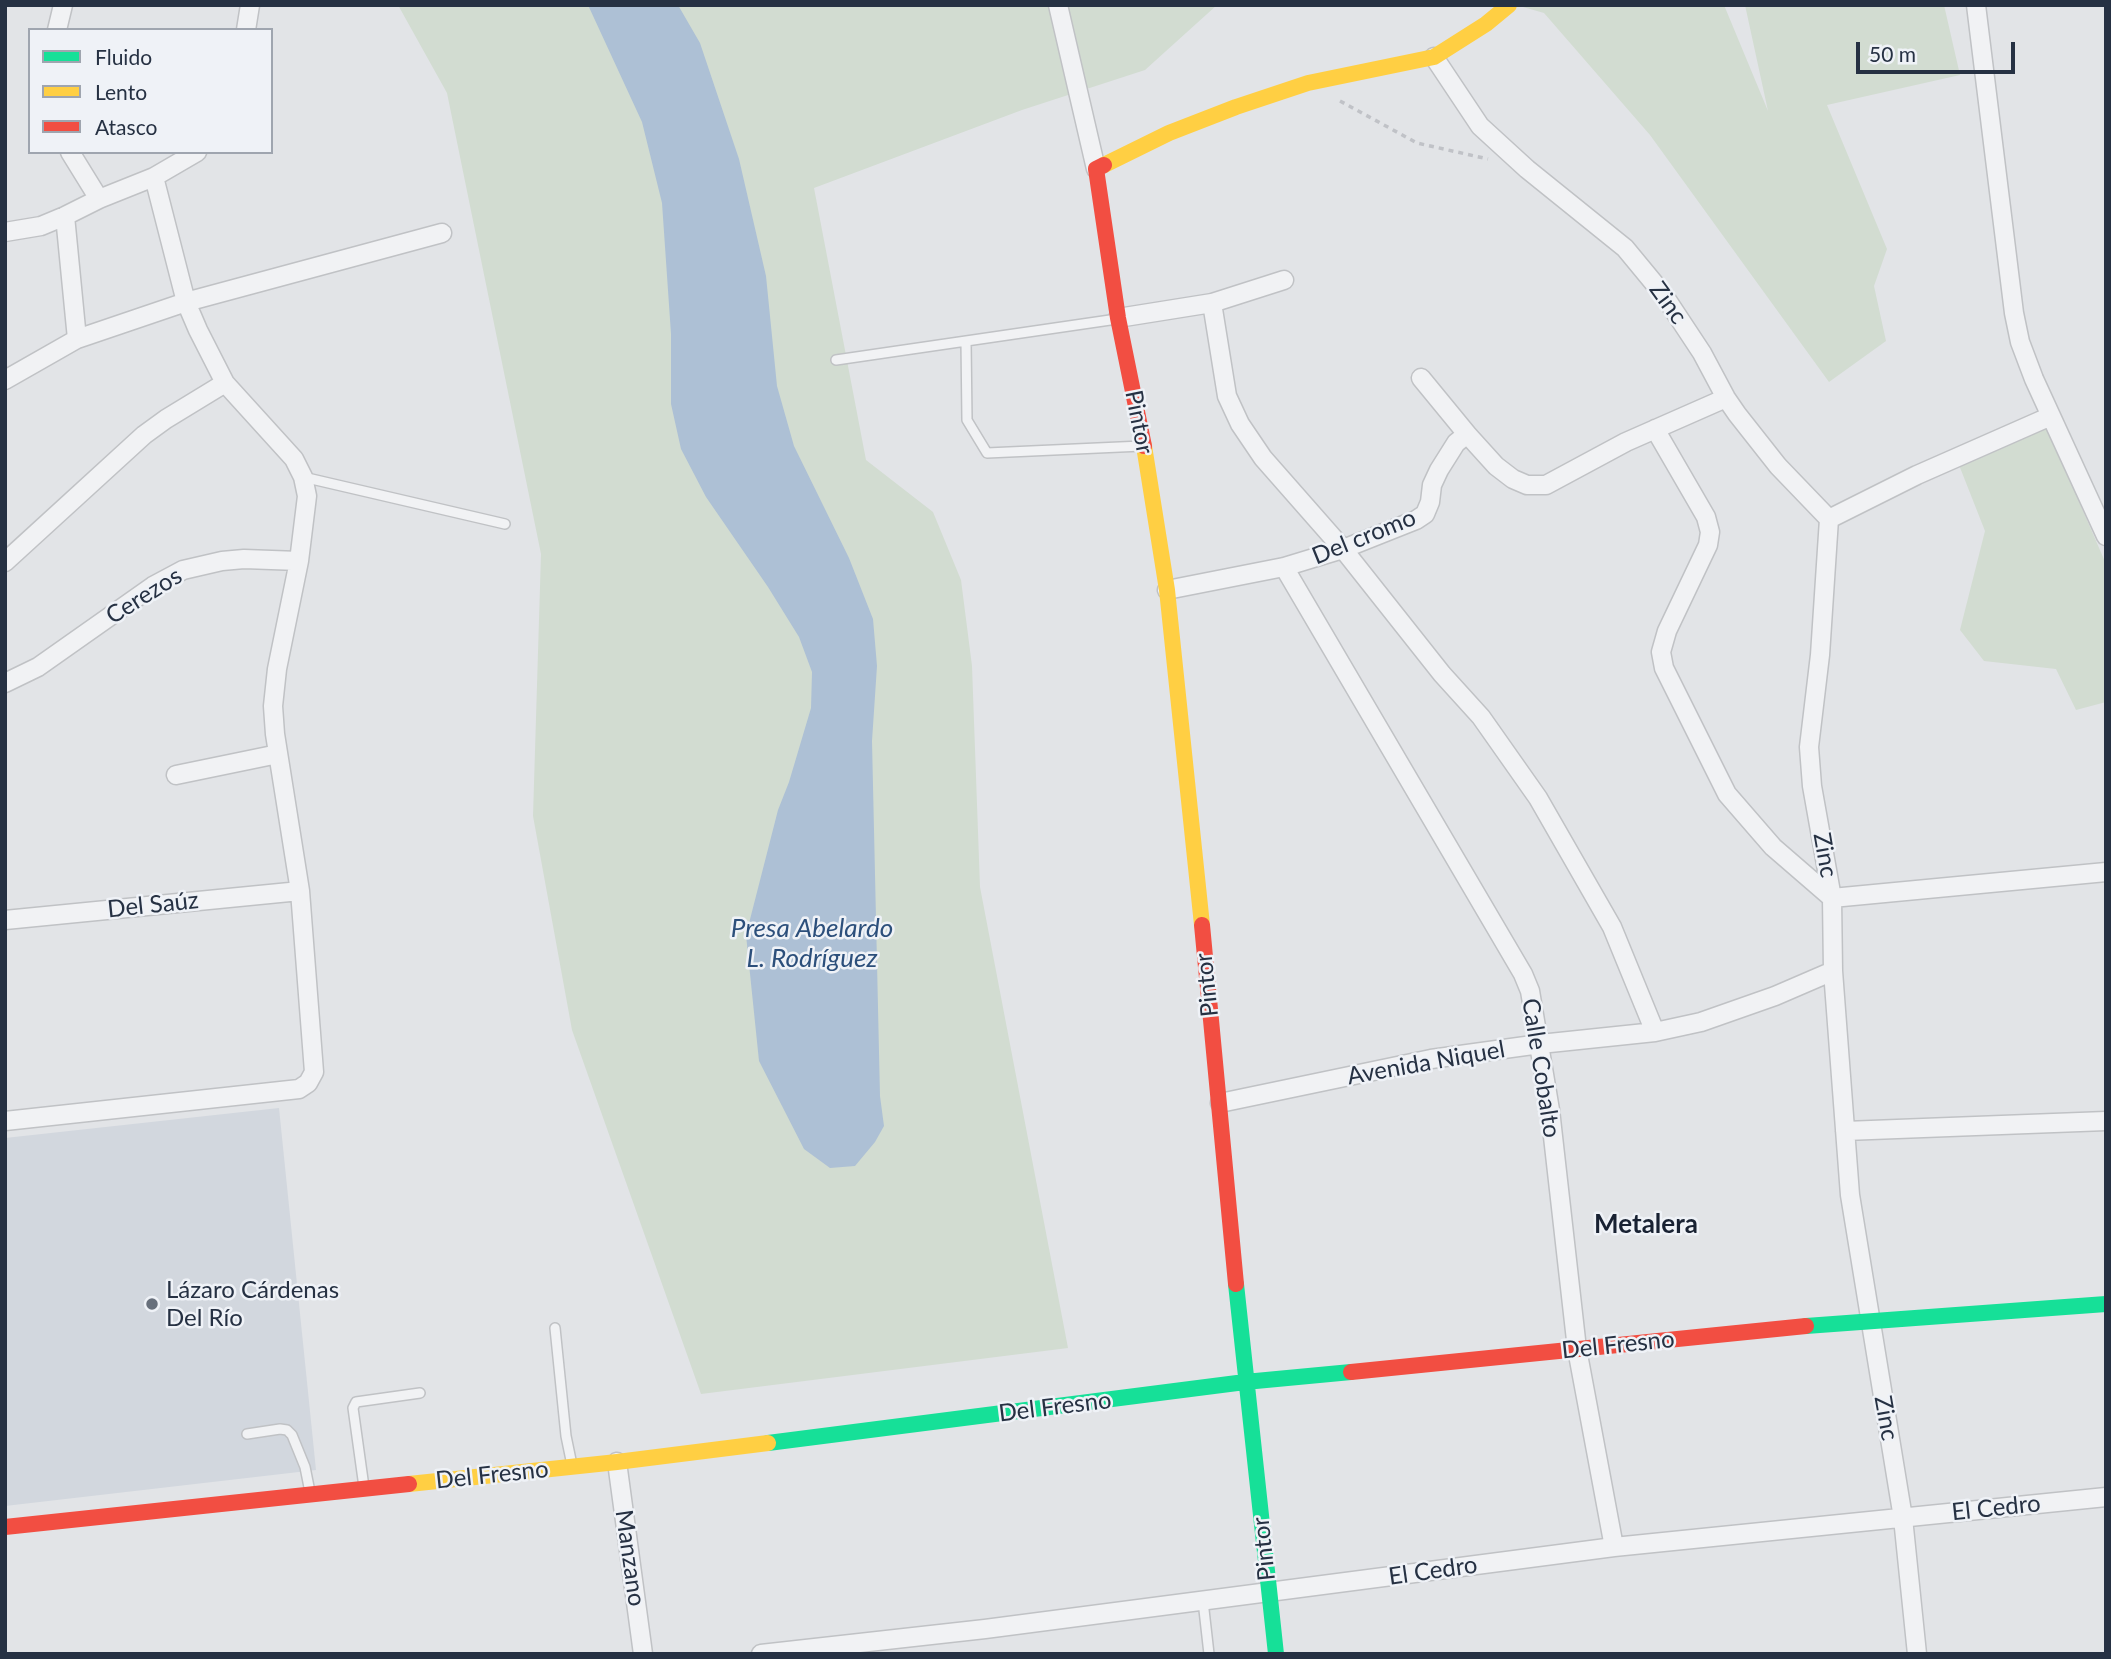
<!DOCTYPE html>
<html>
<head>
<meta charset="utf-8">
<style>
  body { margin:0 }
  #map { position:relative; width:2111px; height:1659px; overflow:hidden; background:#e2e4e7; font-family:Lato,sans-serif }
  canvas { display:block }
  .frame { position:absolute; inset:0; border:7px solid #263143; pointer-events:none }
  .legend { position:absolute; left:28px; top:28px; width:245px; height:126px; box-sizing:border-box; background:#eff2f7; border:2px solid #9fa5af; margin:0; padding:9px 12px; list-style:none; font-size:21px; color:#263143 }
  .legend li { display:flex; align-items:center; gap:14px; height:35px }
  .legend b { width:35px; border:2px solid #9fa5af }
  .scale { position:absolute; left:1856px; top:42px; width:159px; height:32px; box-sizing:border-box; border:4px solid #263143; border-top:0; padding-left:9px; font-size:21px; line-height:24px; white-space:nowrap; color:#263143; -webkit-text-stroke:5px #eff2f7; paint-order:stroke }
</style>
</head>
<body>
<div id="map">
<canvas width="2111" height="1659"></canvas>
<div class="frame"></div>
<ul class="legend">
<li><b style="height:9px;background:#16e098"></b>Fluido</li>
<li><b style="height:9px;background:#ffcf43"></b>Lento</li>
<li><b style="height:9px;background:#f24e42"></b>Atasco</li>
</ul>
<div class="scale">50 m</div>
</div>
<script>
const context = document.querySelector('canvas').getContext('2d');
context.lineJoin = 'round';
function fillPath(path, color) { context.fillStyle = color; context.fill(path, 'evenodd'); }
const shape = rows => new Path2D(rows.map(r => 'M' + r).join(''));
function stroke(path, color, width, dash) { context.strokeStyle = color; context.lineWidth = width; context.lineCap = dash ? 'butt' : 'round'; context.setLineDash(dash || []); context.stroke(path); }
function drawText(font, color, halo, rows, align = 'center') {
  context.font = font + ' Lato,sans-serif'; context.lineWidth = 5; context.setLineDash([]); context.textBaseline = 'middle'; context.strokeStyle = halo; context.fillStyle = color; for (const [text, x, y, turn = 0] of rows) {
    context.save(); context.translate(x, y); context.rotate((+turn || 0) * Math.PI / 180); context.textAlign = isNaN(turn) ? turn : align; if (halo) context.strokeText(text, 0, 0); context.fillText(text, 0, 0); context.restore();
  }
}
const built = shape([
  [279,1108,316,1470,5,1506,5,1138]
]);
const green = shape([
  [398,5,1217,5,1145,70,1022,110,814,188,866,460,933,512,961,580,972,666,980,887,1068,1348,701,1394,572,1030,533,816,541,554,447,93],
  [1516,5,1724,5,1768,111,1745,5,1944,5,1960,75,1827,105,1887,249,1874,286,1886,341,1829,382,1650,135,1544,13],
  [2046,425,2106,564,2106,702,2076,710,2056,669,1984,661,1960,630,1985,531,1959,465]
]);
const water = shape([
  [588,5,678,5,700,43,739,159,766,276,777,386,794,446,849,558,873,619,877,666,872,741,880,1096,884,1126,875,1142,855,1166,830,1168,804,1149,759,1061,746,935,778,810,789,782,811,708,812,672,799,637,768,587,706,497,681,449,671,404,671,334,662,203,642,122]
]);
const path = shape([
  [1340,101,1417,143,1488,159]
]);
const lane = shape([
  [966,341,967,420,987,453,1142,446],
  [836,360,1117,319],
  [303,477,505,524],
  [555,1328,566,1436,572,1465],
  [247,1434,280,1429,287,1430,292,1435,305,1467,310,1492],
  [364,1487,353,1408,356,1402,420,1393],
  [1203,1601,1209,1654]
]);
const street = shape([
  [1058,5,1096,169],
  [1976,5,2014,313,2020,342,2034,379,2106,536],
  [57,30,63,5],
  [246,30,250,5],
  [1434,57,1480,126,1527,169,1625,248,1663,294,1702,353,1726,398,1737,414,1778,466,1829,519,1820,655,1809,747,1812,786,1832,898,1833,971,1850,1195,1903,1518,1917,1654],
  [70,152,99,199],
  [65,216,77,339],
  [5,232,41,226,65,216,99,199,154,177,197,152],
  [1212,303,1284,280],
  [1118,318,1212,303,1227,396,1240,424,1263,458,1343,549,1442,674,1481,717,1538,798,1612,927,1655,1032],
  [1421,378,1467,434],
  [5,380,77,339,186,302,442,233],
  [1655,429,1706,517,1710,532,1708,545,1667,631,1661,652,1664,668,1727,794,1773,847,1832,898,2106,872],
  [1829,519,1917,475,2051,416],
  [5,562,144,435,166,419,225,383],
  [1284,567,1523,974,1530,991,1550,1110,1577,1349,1614,1547],
  [1167,590,1284,567,1343,549,1416,520,1425,514,1430,502,1432,485,1439,470,1456,443,1467,434,1496,466,1513,479,1527,485,1546,485,1626,442,1726,398],
  [5,683,38,667,153,586,183,570,222,561,244,559,299,561],
  [176,775,278,754],
  [5,920,300,891],
  [1220,1103,1431,1059,1540,1044,1655,1032,1701,1022,1775,996,1833,971],
  [5,1121,299,1089,308,1083,314,1072,300,891,275,734,273,706,277,669,299,561,307,496,303,477,294,459,225,383,198,330,186,302,154,177],
  [1845,1131,2106,1121],
  [617,1462,643,1654],
  [761,1654,985,1629,1614,1547,2106,1497]
]);
const fast = shape([
  [1236,1284,1276,1654],
  [1806,1326,2106,1304],
  [768,1443,1245,1382,1351,1372]
]);
const slow = shape([
  [1104,165,1169,133,1236,107,1308,83,1434,57,1486,24,1509,5],
  [1144,446,1167,590,1202,925],
  [409,1484,617,1462,768,1443]
]);
const jam = shape([
  [1104,165,1096,169,1118,318,1144,446],
  [1202,925,1236,1284],
  [1351,1372,1806,1326],
  [5,1527,409,1484]
]);
const markers = [
  [152,1304,7,"#68707c"]
];
const streetNames = [
  ["Zinc",1668,303,54],
  ["Pintor",1139,422,79],
  ["Del cromo",1364,537,-22],
  ["Cerezos",144,596,-32],
  ["Zinc",1825,855,80],
  ["Del Saúz",153,905,-6],
  ["Pintor",1207,985,-96],
  ["Avenida Niquel",1426,1063,-10],
  ["Calle Cobalto",1541,1068,81],
  ["Del Fresno",1618,1345,-6],
  ["Del Fresno",1055,1407,-7],
  ["Zinc",1886,1418,80],
  ["Del Fresno",492,1475,-6],
  ["El Cedro",1996,1508,-6],
  ["Pintor",1264,1549,-96],
  ["Manzano",630,1558,82],
  ["El Cedro",1433,1571,-8]
];
const poiNames = [
  ["Lázaro Cárdenas",166,1290],
  ["Del Río",166,1318]
];
const waterNames = [
  ["Presa Abelardo",812,929],
  ["L. Rodríguez",812,959]
];
const neighbourhoodNames = [
  ["Metalera",1646,1225]
];
fillPath(built, '#d2d7de');
fillPath(green, '#d2dcd1');
fillPath(water, '#adc0d5');
stroke(lane, '#c0c2c5', 12);
stroke(street, '#c0c2c5', 21);
stroke(path, '#c0c2c7', 3.5, [5, 5]);
stroke(lane, '#f1f2f4', 9);
stroke(street, '#f1f2f4', 18);
stroke(fast, '#16e098', 16);
stroke(slow, '#ffcf43', 16);
stroke(jam, '#f24e42', 16);
for (const [x, y, r, color] of markers) { const dot = new Path2D(); dot.arc(x, y, r, 0, 2 * Math.PI); context.fillStyle = color; context.fill(dot); stroke(dot, '#eff2f7', 2.5); }
drawText('24px', '#263143', '#eff2f7', streetNames);
drawText('24px', '#263143', '#eff2f7', poiNames, 'left');
drawText('italic 26px', '#2c4f7b', '#eff2f7', waterNames);
drawText('bold 26px', '#192233', '#eff2f7', neighbourhoodNames);
</script>
</body>
</html>
